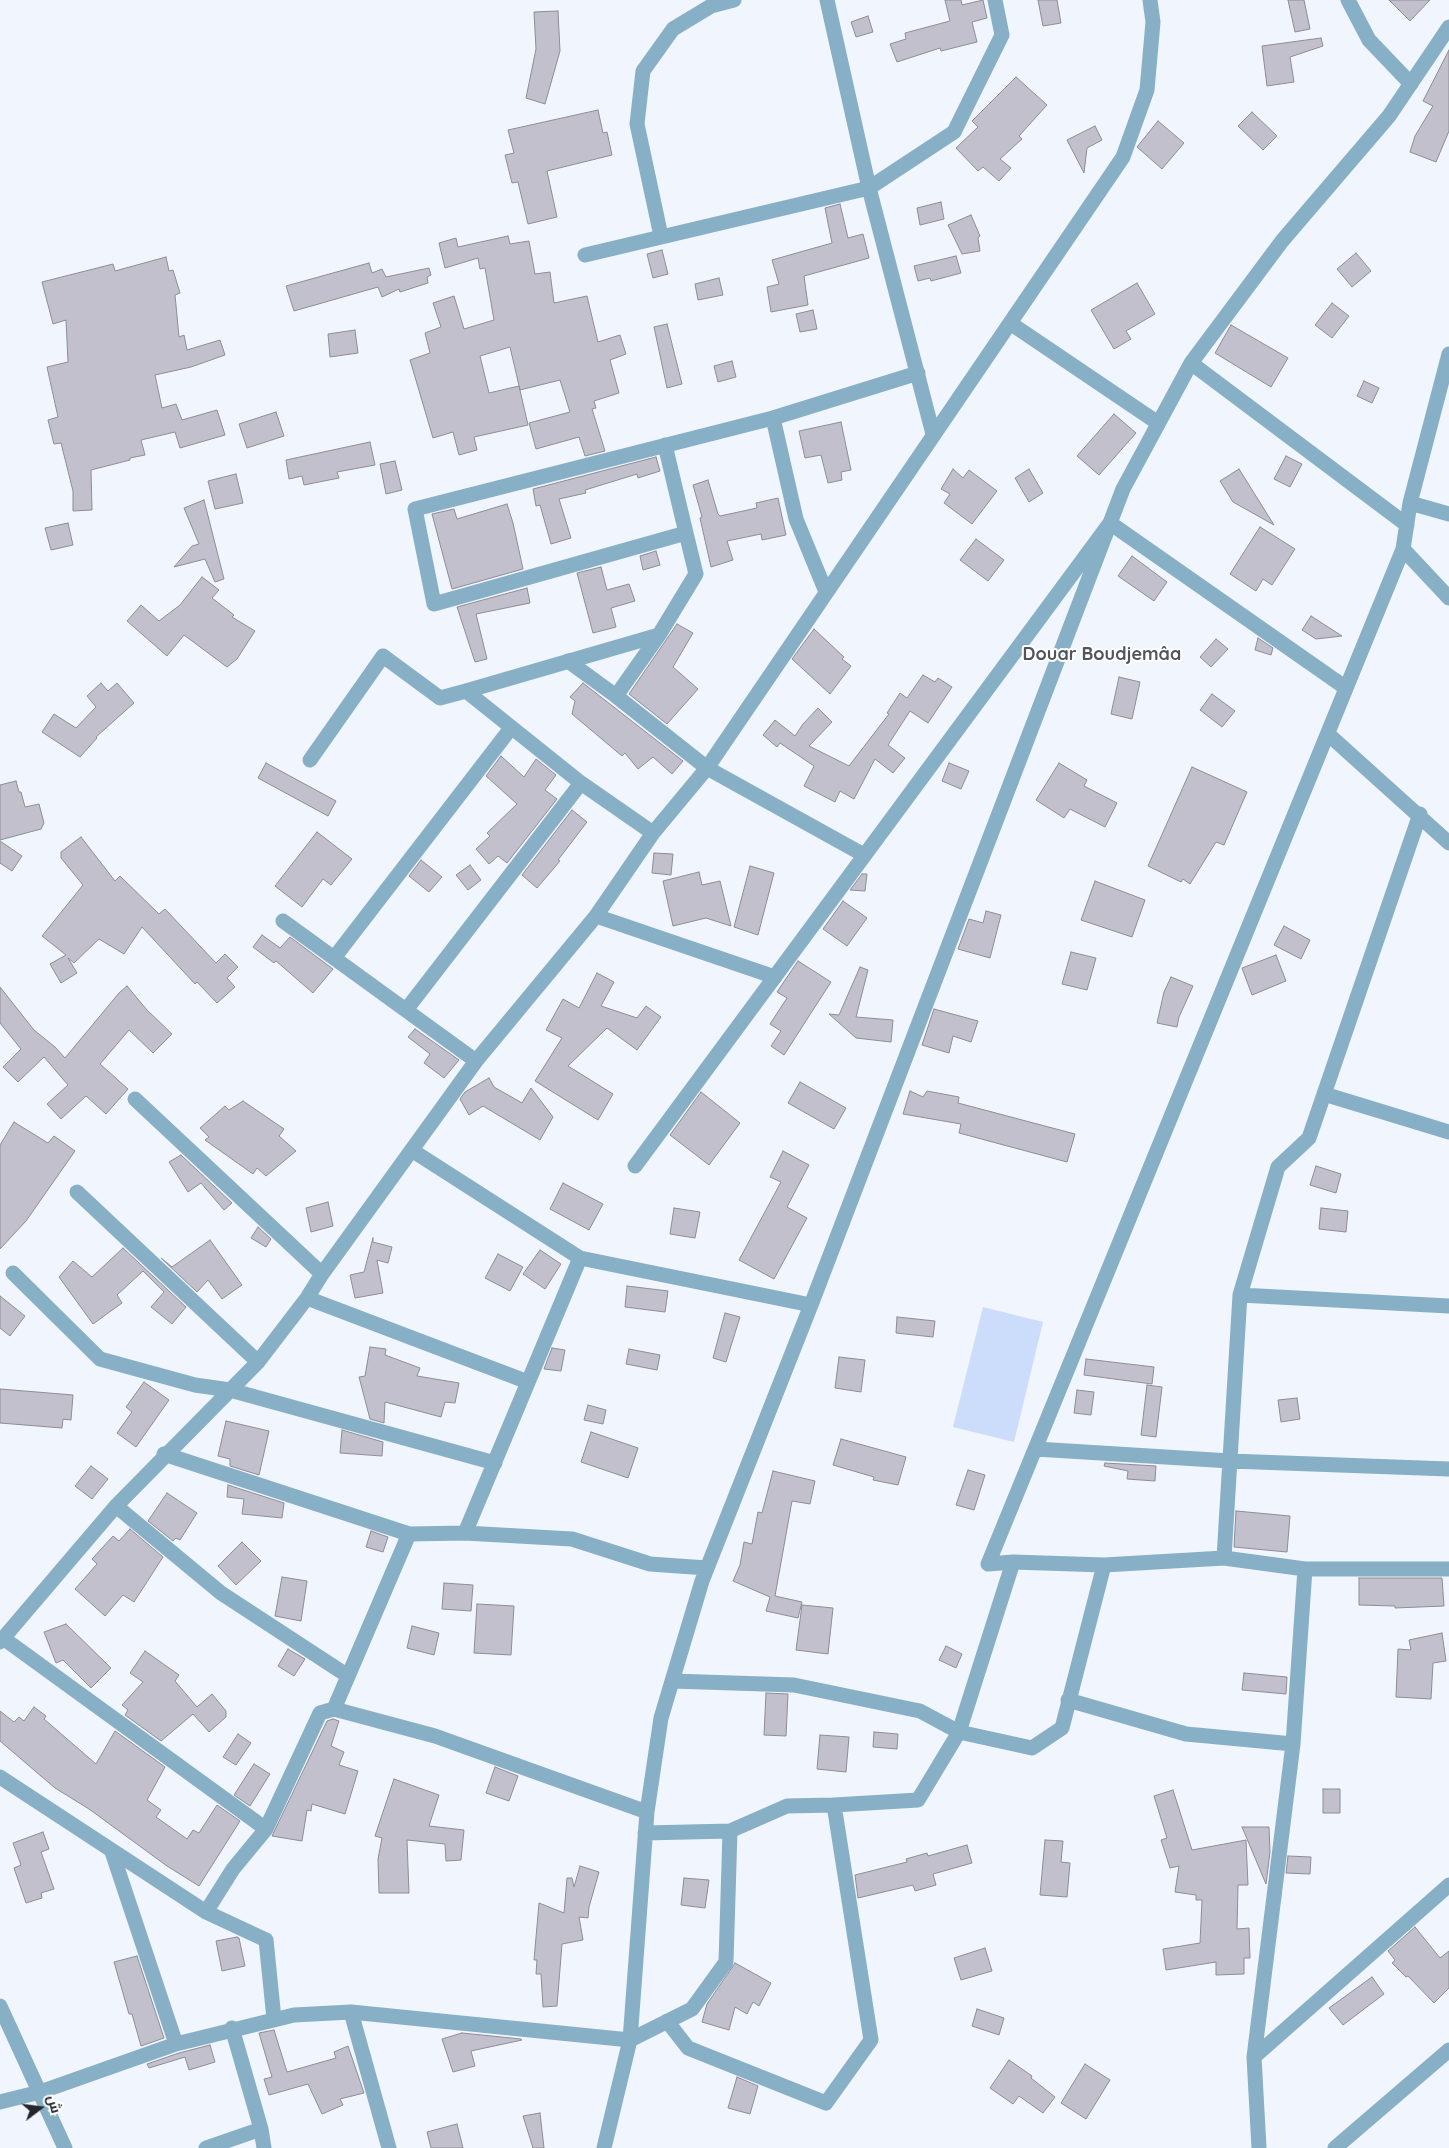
<!DOCTYPE html>
<html>
<head>
<meta charset="utf-8">
<style>
  body { margin:0 }
  #map { position:relative; width:1449px; height:2148px; overflow:hidden; background:#f1f5fe; font-family:Quicksand,Cairo,sans-serif }
  canvas { display:block }
  .north { position:absolute; left:15px; top:2083px; width:50px; height:50px; -webkit-text-stroke:4px #fff; paint-order:stroke; rotate:75deg; font-size:14px; font-weight:700; line-height:20px; text-align:center; color:#25272c }
  .north::after { content:''; display:block; margin:auto; width:18px; height:22px; background:#25272c; clip-path:polygon(50% 0,100% 100%,50% 72%,0 100%) }
</style>
</head>
<body>
<div id="map">
<canvas width="1449" height="2148"></canvas>
<div class="north">ش</div>
</div>
<script>
const context = document.querySelector('canvas').getContext('2d');
context.lineJoin = 'round';
function fillPath(path, color) { context.fillStyle = color; context.fill(path, 'evenodd'); }
const shape = rows => new Path2D(rows.map(r => 'M' + r).join(''));
function stroke(path, color, width, dash) { context.strokeStyle = color; context.lineWidth = width; context.lineCap = dash ? 'butt' : 'round'; context.setLineDash(dash || []); context.stroke(path); }
function drawText(font, color, halo, rows, align = 'center') {
  context.font = font + ' Quicksand,sans-serif'; context.lineWidth = 4; context.setLineDash([]); context.textBaseline = 'middle'; context.strokeStyle = halo; context.fillStyle = color; for (const [text, x, y, turn = 0] of rows) {
    context.save(); context.translate(x, y); context.rotate((+turn || 0) * Math.PI / 180); context.textAlign = isNaN(turn) ? turn : align; if (halo) context.strokeText(text, 0, 0); context.fillText(text, 0, 0); context.restore();
  }
}
const green = shape([
  [983,1307,1043,1322,1014,1442,953,1427]
]);
const building = shape([
  [945,0,961,0,962,5,983,0,987,18,972,22,977,42,941,51,940,48,897,62,890,44,906,39,905,33,950,21,945,0],
  [1038,0,1057,0,1061,23,1043,26,1038,0],
  [1288,0,1304,0,1310,29,1295,32,1288,0],
  [1389,0,1430,0,1410,21,1389,0],
  [558,11,560,51,545,104,526,98,536,49,534,12,558,11],
  [868,16,873,32,856,37,851,22,868,16],
  [1321,38,1323,46,1290,57,1294,82,1267,86,1262,46,1321,38],
  [1449,50,1449,131,1436,162,1410,152,1415,136,1433,106,1423,101,1449,50],
  [1016,77,1047,105,1019,136,1022,139,1000,159,1011,168,999,181,983,167,978,171,956,148,978,127,972,121,1016,77],
  [598,110,603,133,607,132,612,155,547,171,557,217,528,224,518,182,512,183,505,155,514,153,508,130,598,110],
  [1252,112,1277,136,1263,150,1238,126,1252,112],
  [1158,121,1184,143,1162,169,1137,147,1158,121],
  [1095,126,1102,140,1087,148,1084,173,1067,140,1095,126],
  [941,202,944,219,920,225,917,208,941,202],
  [840,204,848,238,863,234,869,258,804,276,808,305,771,312,767,287,779,284,772,260,832,243,825,208,840,204],
  [971,215,980,236,978,238,980,251,962,254,948,225,971,215],
  [508,236,510,244,529,241,535,274,550,272,554,303,587,296,598,342,620,335,626,354,610,360,619,393,594,401,596,408,592,409,605,451,585,456,579,437,536,449,529,423,570,412,560,380,520,390,510,347,480,356,489,393,519,386,528,425,474,437,477,450,459,455,453,432,433,438,410,360,430,353,425,333,441,327,433,303,454,296,464,329,494,320,485,268,480,269,478,258,445,268,439,243,456,238,458,247,508,236],
  [662,250,668,274,653,278,647,254,662,250],
  [1356,253,1371,271,1352,287,1337,269,1356,253],
  [956,256,961,273,931,281,930,278,918,281,914,266,956,256],
  [166,257,169,271,173,270,180,293,175,295,179,337,184,335,187,350,220,340,225,355,191,367,155,375,162,408,176,404,182,420,217,410,225,435,180,448,175,432,141,440,145,455,130,458,130,460,91,470,92,510,73,511,73,491,61,443,54,444,48,420,58,417,47,367,68,362,66,320,53,324,42,282,113,264,115,271,166,257],
  [369,263,372,273,382,269,386,277,429,268,431,275,427,277,428,283,400,292,399,289,382,297,378,287,294,311,286,286,369,263],
  [719,278,723,295,698,300,695,284,719,278],
  [1137,283,1155,314,1126,331,1131,339,1114,349,1091,310,1137,283],
  [1332,303,1349,316,1332,338,1315,325,1332,303],
  [813,310,817,329,800,332,796,314,813,310],
  [667,324,682,384,667,388,654,327,667,324],
  [1231,325,1288,358,1271,387,1215,353,1231,325],
  [355,330,358,353,330,357,328,334,355,330],
  [732,361,736,377,718,382,714,366,732,361],
  [1364,381,1379,388,1372,403,1357,396,1364,381],
  [276,412,284,436,247,448,239,424,276,412],
  [1114,414,1136,433,1099,475,1077,456,1114,414],
  [841,422,851,470,841,472,842,480,828,483,821,455,805,458,799,431,841,422],
  [370,442,375,465,337,472,339,478,304,485,302,476,289,479,286,460,370,442],
  [1286,456,1302,464,1290,487,1274,479,1286,456],
  [656,457,660,471,638,478,637,474,585,490,586,493,559,499,571,538,551,544,540,505,536,506,533,489,656,457],
  [395,461,402,490,386,494,380,464,395,461],
  [953,469,963,478,969,470,997,491,972,524,944,503,950,494,941,489,953,469],
  [1029,469,1043,493,1029,502,1015,478,1029,469],
  [1239,469,1274,525,1233,502,1220,481,1239,469],
  [236,474,243,503,215,509,208,481,236,474],
  [708,480,718,514,720,516,757,508,756,503,778,498,786,535,762,540,761,534,727,541,733,560,711,567,700,518,702,517,693,485,708,480],
  [204,500,224,579,215,582,205,559,174,567,192,546,199,544,184,508,204,500],
  [507,504,513,523,523,569,452,589,432,514,454,509,457,519,507,504],
  [68,523,73,545,51,550,45,528,68,523],
  [1260,527,1295,549,1272,585,1263,579,1256,591,1230,574,1260,527],
  [976,539,1004,560,988,581,960,560,976,539],
  [656,551,660,565,643,570,640,556,656,551],
  [1132,556,1167,582,1154,601,1118,576,1132,556],
  [601,567,607,590,629,584,635,601,611,608,616,627,593,633,577,573,601,567],
  [202,577,219,590,212,598,234,615,232,617,255,631,237,659,227,667,184,635,167,656,127,621,141,605,159,621,180,605,202,577],
  [527,588,530,603,476,614,487,659,475,662,457,607,527,588],
  [1311,616,1342,636,1316,639,1302,630,1311,616],
  [677,624,693,633,673,667,698,689,667,724,629,694,677,624],
  [814,629,844,657,842,659,851,666,830,694,792,659,814,629],
  [1258,638,1273,648,1271,655,1255,650,1258,638],
  [1216,639,1228,649,1211,667,1200,657,1216,639],
  [923,675,935,682,938,678,952,687,928,723,910,711,888,745,905,758,893,773,875,759,854,799,840,791,835,802,804,786,814,766,780,743,777,747,763,735,775,720,795,736,803,724,818,708,832,722,809,746,849,766,889,714,887,713,900,693,907,698,923,675],
  [1119,677,1140,682,1132,719,1111,714,1119,677],
  [101,683,108,691,117,683,134,703,96,737,97,738,80,757,42,732,54,714,76,728,96,707,87,696,101,683],
  [583,683,683,761,672,774,653,757,638,769,625,753,622,756,572,714,575,701,570,697,583,683],
  [1212,694,1235,711,1222,727,1200,710,1212,694],
  [501,756,524,777,536,759,556,775,545,790,557,799,507,863,498,856,489,864,476,849,490,836,487,833,517,804,486,776,501,756],
  [266,763,336,801,328,816,258,778,266,763],
  [949,763,969,771,961,789,942,781,949,763],
  [1059,763,1087,780,1084,786,1117,803,1105,827,1070,809,1064,818,1036,800,1059,763],
  [1192,767,1247,792,1224,845,1216,842,1190,884,1183,879,1181,882,1148,866,1192,767],
  [16,781,19,792,21,792,25,807,39,804,44,823,41,829,0,840,0,785,16,781],
  [572,810,587,822,558,860,560,861,537,888,522,875,572,810],
  [317,832,352,859,331,885,323,879,302,907,275,886,317,832],
  [81,837,115,881,120,876,159,914,165,909,216,963,225,954,238,967,227,978,235,987,217,1003,197,982,195,984,142,927,124,954,99,939,74,963,68,958,77,973,61,983,50,964,66,955,42,936,83,885,61,858,61,852,81,837],
  [0,841,22,856,12,871,0,863,0,841],
  [654,853,673,854,671,875,652,873,654,853],
  [421,860,442,877,429,892,409,876,421,860],
  [470,865,481,880,468,890,456,875,470,865],
  [750,866,774,873,758,935,734,927,750,866],
  [699,872,702,885,720,881,731,926,706,918,673,926,663,881,699,872],
  [862,874,867,874,865,891,850,890,862,874],
  [1095,881,1145,900,1132,937,1081,920,1095,881],
  [843,901,867,918,847,946,823,929,843,901],
  [986,911,1001,915,990,958,958,949,969,919,983,923,986,911],
  [1284,926,1310,940,1301,959,1274,945,1284,926],
  [262,935,280,948,290,937,333,969,313,993,276,961,274,963,253,947,262,935],
  [1071,952,1096,958,1087,990,1062,984,1071,952],
  [1276,955,1286,981,1252,995,1242,968,1276,955],
  [798,961,831,982,784,1055,771,1046,781,1031,770,1024,787,998,777,992,798,961],
  [860,967,868,970,856,1017,893,1020,891,1042,856,1038,829,1014,839,1015,860,967],
  [597,973,614,982,601,1006,637,1018,646,1006,661,1017,637,1050,607,1028,568,1066,613,1094,598,1120,535,1081,562,1038,546,1030,563,999,579,1008,597,973],
  [1171,977,1193,986,1179,1017,1177,1027,1157,1023,1164,992,1171,977],
  [127,986,147,1010,172,1034,153,1053,129,1030,100,1064,128,1089,106,1114,86,1096,61,1119,47,1104,68,1085,44,1057,18,1082,3,1067,21,1049,0,1023,0,987,34,1030,55,1047,65,1058,119,993,127,986],
  [934,1009,978,1021,971,1042,953,1036,949,1053,922,1045,934,1009],
  [415,1029,459,1060,444,1078,424,1063,430,1054,408,1037,415,1029],
  [489,1078,494,1087,522,1103,531,1088,553,1117,540,1140,483,1106,469,1115,460,1099,465,1092,489,1078],
  [800,1082,846,1108,834,1129,788,1103,800,1082],
  [910,1091,923,1097,927,1091,959,1097,958,1103,1075,1134,1067,1162,959,1133,961,1124,903,1114,910,1091],
  [701,1092,740,1123,709,1165,670,1135,701,1092],
  [243,1101,284,1129,279,1136,296,1151,266,1176,257,1168,253,1174,205,1140,209,1137,200,1128,225,1106,229,1110,243,1101],
  [14,1122,48,1143,54,1136,75,1151,26,1221,0,1249,0,1145,14,1122],
  [783,1151,809,1165,787,1207,807,1218,774,1279,739,1260,781,1182,770,1177,783,1151],
  [181,1155,232,1203,224,1210,201,1183,188,1192,169,1162,181,1155],
  [1316,1166,1341,1174,1336,1193,1310,1185,1316,1166],
  [563,1183,603,1204,589,1230,550,1209,563,1183],
  [328,1202,333,1226,311,1232,306,1208,328,1202],
  [674,1208,700,1212,695,1238,670,1234,674,1208],
  [1321,1208,1348,1211,1346,1232,1319,1229,1321,1208],
  [258,1227,271,1239,266,1247,251,1238,258,1227],
  [373,1238,373,1242,392,1247,388,1263,377,1260,383,1293,355,1298,350,1275,364,1272,373,1238],
  [210,1240,242,1285,222,1299,208,1280,197,1292,161,1258,172,1267,210,1240],
  [123,1248,186,1307,172,1324,151,1307,164,1292,143,1271,117,1295,122,1303,93,1324,59,1277,73,1261,92,1277,123,1248],
  [540,1250,561,1264,545,1289,523,1274,540,1250],
  [498,1254,523,1267,510,1291,485,1278,498,1254],
  [627,1286,668,1291,665,1312,625,1307,627,1286],
  [0,1296,25,1316,10,1336,0,1328,0,1296],
  [725,1313,740,1317,726,1362,713,1358,725,1313],
  [897,1317,935,1321,933,1337,896,1333,897,1317],
  [370,1347,386,1349,385,1355,420,1368,417,1376,459,1383,455,1403,445,1402,441,1417,385,1402,384,1423,370,1419,359,1377,365,1376,370,1347],
  [552,1348,565,1350,561,1371,544,1369,552,1348],
  [629,1349,660,1355,657,1370,626,1364,629,1349],
  [839,1357,865,1360,861,1392,835,1388,839,1357],
  [1086,1359,1154,1367,1152,1384,1084,1375,1086,1359],
  [144,1382,169,1400,136,1447,117,1433,132,1412,126,1407,144,1382],
  [1147,1385,1162,1387,1156,1437,1141,1435,1147,1385],
  [0,1389,73,1395,71,1420,63,1419,62,1428,0,1423,0,1389],
  [1077,1390,1094,1392,1091,1415,1074,1413,1077,1390],
  [1297,1398,1300,1419,1281,1422,1278,1400,1297,1398],
  [588,1405,606,1410,603,1424,584,1420,588,1405],
  [226,1421,269,1431,259,1475,230,1466,230,1459,218,1456,226,1421],
  [342,1430,383,1442,382,1456,340,1453,342,1430],
  [591,1432,638,1448,628,1478,581,1462,591,1432],
  [841,1439,906,1457,898,1485,873,1480,874,1477,833,1465,841,1439],
  [1105,1463,1156,1466,1155,1481,1127,1479,1128,1471,1104,1466,1105,1463],
  [91,1466,108,1479,92,1499,75,1486,91,1466],
  [968,1470,985,1475,974,1510,956,1505,968,1470],
  [773,1471,815,1481,810,1504,792,1501,775,1596,802,1602,798,1618,766,1611,770,1597,733,1581,740,1565,744,1542,752,1544,758,1512,762,1513,773,1471],
  [228,1485,284,1503,282,1518,242,1514,244,1499,227,1497,228,1485],
  [167,1493,197,1513,180,1540,176,1538,173,1541,148,1521,167,1493],
  [1236,1511,1290,1516,1287,1552,1234,1547,1236,1511],
  [130,1529,163,1557,134,1602,123,1595,105,1616,75,1589,97,1564,92,1559,113,1536,119,1541,130,1529],
  [371,1531,388,1537,383,1552,366,1547,371,1531],
  [242,1542,261,1561,236,1585,218,1566,242,1542],
  [282,1577,307,1581,301,1621,275,1616,282,1577],
  [1359,1578,1442,1578,1444,1606,1395,1608,1395,1606,1359,1605,1359,1578],
  [444,1583,473,1585,471,1611,442,1609,444,1583],
  [477,1604,514,1606,511,1655,474,1653,477,1604],
  [802,1605,833,1608,828,1654,796,1650,802,1605],
  [66,1624,111,1668,91,1688,63,1660,56,1663,44,1632,66,1624],
  [412,1626,439,1633,434,1655,407,1648,412,1626],
  [1442,1633,1446,1661,1433,1663,1431,1699,1396,1697,1398,1649,1411,1650,1409,1640,1442,1633],
  [946,1646,962,1654,956,1668,939,1660,946,1646],
  [288,1649,305,1659,294,1676,278,1666,288,1649],
  [145,1651,179,1675,175,1681,197,1707,212,1694,226,1711,226,1717,209,1732,193,1714,161,1741,125,1715,128,1710,122,1705,143,1682,130,1673,145,1651],
  [1244,1673,1287,1677,1286,1694,1242,1690,1244,1673],
  [766,1693,788,1694,786,1736,764,1735,766,1693],
  [34,1707,46,1716,44,1719,96,1764,115,1731,165,1767,147,1800,161,1810,156,1817,187,1839,193,1830,199,1833,217,1805,240,1821,199,1886,167,1866,89,1809,55,1788,0,1741,0,1711,14,1722,19,1717,24,1721,34,1707],
  [333,1719,339,1721,331,1746,344,1752,339,1765,358,1771,345,1814,312,1804,311,1811,307,1810,302,1841,272,1836,327,1721,333,1719],
  [874,1732,898,1734,897,1749,873,1747,874,1732],
  [238,1734,251,1743,236,1765,223,1757,238,1734],
  [820,1735,849,1737,846,1772,817,1769,820,1735],
  [254,1764,270,1774,250,1806,234,1795,254,1764],
  [495,1767,518,1776,509,1801,486,1793,495,1767],
  [394,1779,439,1795,429,1826,464,1830,461,1860,446,1861,445,1844,407,1840,409,1893,379,1893,378,1859,382,1838,375,1836,394,1779],
  [1323,1789,1340,1789,1340,1813,1323,1813,1323,1789],
  [1173,1790,1192,1850,1246,1840,1248,1885,1238,1885,1237,1929,1249,1928,1250,1958,1244,1958,1244,1974,1216,1975,1216,1962,1166,1970,1163,1949,1200,1943,1202,1900,1196,1900,1196,1895,1175,1892,1179,1866,1170,1868,1161,1840,1167,1838,1154,1796,1173,1790],
  [1242,1827,1269,1827,1270,1852,1266,1884,1242,1827],
  [43,1832,49,1849,41,1852,54,1889,41,1893,42,1898,26,1903,14,1868,21,1865,13,1843,43,1832],
  [1045,1840,1063,1841,1061,1862,1070,1863,1067,1897,1040,1895,1045,1840],
  [967,1845,972,1863,933,1874,936,1885,915,1891,913,1885,858,1898,855,1875,907,1862,906,1859,927,1853,928,1856,967,1845],
  [1288,1856,1311,1857,1310,1874,1286,1873,1288,1856],
  [580,1866,599,1872,589,1907,588,1918,579,1917,583,1940,562,1944,557,2006,543,2007,541,1974,536,1974,537,1960,534,1960,539,1903,564,1913,567,1878,572,1878,574,1887,580,1866],
  [684,1878,709,1880,705,1908,681,1905,684,1878],
  [1415,1927,1440,1958,1449,1951,1449,1988,1434,2003,1408,1976,1406,1977,1392,1963,1395,1960,1388,1951,1415,1927],
  [237,1937,239,1938,245,1966,222,1971,216,1941,237,1937],
  [985,1948,992,1971,961,1980,954,1958,985,1948],
  [137,1956,164,2038,141,2046,132,2014,129,2014,114,1962,137,1956],
  [735,1963,771,1983,759,2006,753,2002,747,2014,735,2007,729,2030,702,2022,707,2004,735,1963],
  [1372,1977,1384,1994,1343,2025,1329,2008,1372,1977],
  [977,2009,1004,2018,999,2035,972,2026,977,2009],
  [274,2030,287,2072,336,2058,334,2052,348,2046,364,2093,340,2099,343,2105,322,2114,308,2084,269,2095,264,2079,272,2077,259,2033,274,2030],
  [462,2033,521,2039,522,2040,471,2051,475,2066,453,2072,442,2039,462,2033],
  [210,2045,215,2062,189,2070,185,2057,149,2068,147,2064,179,2053,210,2045],
  [1009,2060,1032,2076,1031,2078,1055,2097,1043,2113,1019,2096,1013,2104,990,2088,1009,2060],
  [1085,2064,1110,2080,1086,2119,1061,2103,1085,2064],
  [737,2077,758,2086,750,2114,728,2108,737,2077],
  [540,2113,544,2148,533,2148,523,2116,540,2113],
  [457,2124,463,2148,431,2148,427,2132,457,2124]
]);
const minor = shape([
  [827,0,869,188,933,434],
  [1348,0,1369,40,1411,84],
  [661,236,637,124,643,71,673,29,711,6,734,0],
  [585,255,869,188,954,132,1002,35,995,0],
  [1010,323,1158,423],
  [1449,354,1410,503,1403,549,988,1564,1013,1562,1104,1565,1224,1558,1305,1569,1449,1569],
  [1191,363,1407,525],
  [773,418,796,519,826,592],
  [665,445,686,533],
  [1410,503,1449,514],
  [1403,549,1449,598],
  [568,661,616,696,707,768,864,855],
  [466,691,659,635],
  [616,696,659,635,696,574,686,533,434,604,415,509,773,418,918,373],
  [1328,734,1449,843],
  [310,760,383,656,440,698,466,691,581,783,653,833],
  [596,916,775,977],
  [283,921,476,1061],
  [334,958,511,728],
  [406,1010,581,783],
  [1324,1094,1449,1132],
  [135,1099,322,1274],
  [413,1151,580,1258,811,1305],
  [635,1166,1110,523,1346,688],
  [77,1192,258,1362],
  [13,1273,100,1359,195,1385,230,1390,495,1463],
  [1240,1295,1449,1306],
  [307,1298,528,1382],
  [1036,1449,1230,1461,1449,1469],
  [164,1454,409,1534,465,1533,572,1539,650,1564,707,1568],
  [116,1506,221,1593,348,1676],
  [465,1533,580,1258],
  [1224,1558,1240,1295,1278,1167,1309,1138,1420,814],
  [3,1638,266,1829],
  [0,1642,116,1506,258,1362,307,1298,322,1274,476,1061,596,916,653,833,707,768,1123,157,1147,90,1153,22,1150,0],
  [672,1681,794,1685,920,1711,959,1732,1032,1748,1062,1728,1104,1565],
  [1068,1700,1186,1734,1293,1744],
  [334,1709,435,1736,647,1812],
  [0,1777,206,1912,266,1940,274,2019],
  [645,1833,730,1831,787,1806,834,1805,918,1800,959,1732,1013,1562],
  [112,1852,176,2044],
  [206,1912,233,1869,266,1829,320,1713,334,1709,409,1534],
  [0,2006,65,2148],
  [351,2012,389,2148],
  [667,2021,688,2048,826,2103,871,2040,834,1805],
  [232,2028,261,2129,264,2148],
  [1254,2057,1449,1885],
  [0,2102,40,2092,176,2044,294,2015,351,2012,630,2040,692,2009,726,1962,730,1831],
  [206,2148,261,2129],
  [604,2148,630,2040,647,1812,661,1718,702,1581,811,1305,1123,489,1191,363,1282,241,1389,116,1449,27],
  [1259,2148,1254,2057,1293,1744,1305,1569],
  [1335,2148,1449,2050]
]);
const neighbourhoodNames = [
  ["Douar Boudjemâa",1102,655]
];
fillPath(green, '#ccddfc');
fillPath(building, '#c1c0cc');
stroke(building, '#8d8c97', 1);
stroke(minor, '#87b0c7', 15);
drawText('bold 18px', '#4f545d', '#fff', neighbourhoodNames);
</script>
</body>
</html>
